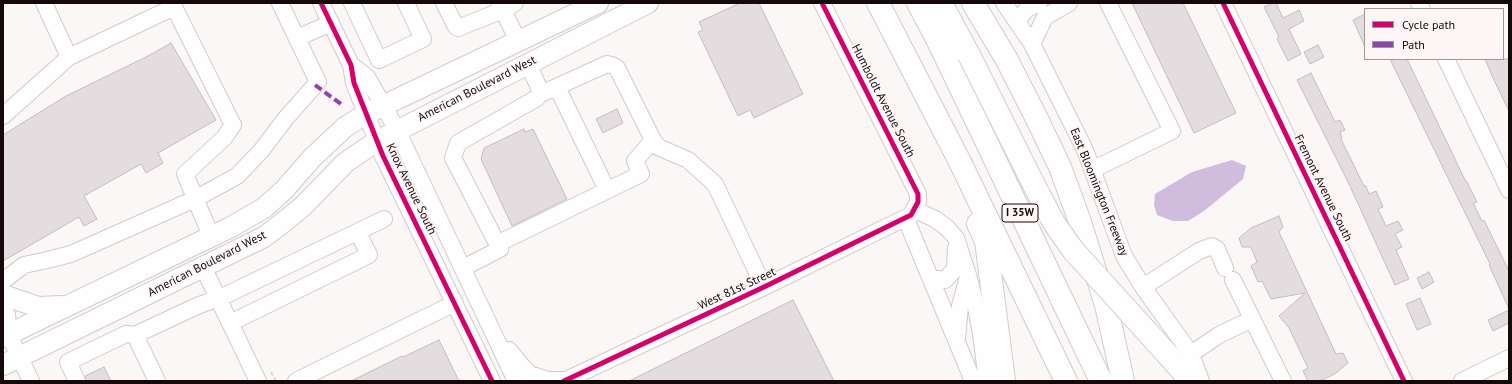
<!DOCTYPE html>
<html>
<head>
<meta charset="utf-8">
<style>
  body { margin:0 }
  #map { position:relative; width:1512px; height:384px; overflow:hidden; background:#fbf7f7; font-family:"PT Sans",sans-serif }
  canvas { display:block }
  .frame { position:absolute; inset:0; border:4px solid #15090a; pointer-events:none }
  .legend { position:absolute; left:1364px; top:8px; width:140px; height:52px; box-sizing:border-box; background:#fdf5f6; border:1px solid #a09798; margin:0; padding:5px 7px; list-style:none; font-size:12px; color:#15090a }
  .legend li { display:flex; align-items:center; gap:8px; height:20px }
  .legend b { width:20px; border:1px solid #a09798 }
</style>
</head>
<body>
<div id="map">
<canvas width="1512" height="384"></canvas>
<div class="frame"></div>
<ul class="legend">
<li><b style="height:5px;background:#d6006c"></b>Cycle path</li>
<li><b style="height:5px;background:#8e44ad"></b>Path</li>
</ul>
</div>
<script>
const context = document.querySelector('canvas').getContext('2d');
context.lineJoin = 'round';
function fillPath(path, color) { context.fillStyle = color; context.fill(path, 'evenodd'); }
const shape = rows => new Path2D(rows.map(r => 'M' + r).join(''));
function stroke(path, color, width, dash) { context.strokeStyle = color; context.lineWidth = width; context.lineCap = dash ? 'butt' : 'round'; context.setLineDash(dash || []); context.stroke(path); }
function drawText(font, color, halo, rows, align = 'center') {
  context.font = font + ' "PT Sans",sans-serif'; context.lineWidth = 3.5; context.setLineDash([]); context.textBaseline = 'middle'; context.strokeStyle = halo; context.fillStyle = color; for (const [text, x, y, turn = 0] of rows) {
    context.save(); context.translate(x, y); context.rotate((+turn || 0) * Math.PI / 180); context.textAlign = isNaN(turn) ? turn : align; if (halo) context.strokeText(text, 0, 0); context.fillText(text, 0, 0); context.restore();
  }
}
const water = shape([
  [1232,160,1246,166,1243,179,1204,211,1188,221,1173,221,1157,215,1154,205,1155,194,1192,172]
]);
const building = shape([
  [740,3,759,3,803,94,754,118,750,110,738,116,698,32,703,30,699,22,740,3],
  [1132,3,1183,3,1236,113,1194,133,1132,3],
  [1273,3,1276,3,1283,18,1299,10,1304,21,1289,29,1301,54,1288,61,1277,39,1279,37,1264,7,1273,3],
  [1365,14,1365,47,1353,20,1365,14],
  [171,43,216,120,158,153,163,163,146,173,141,164,84,196,97,219,84,226,79,217,3,261,3,135,66,96,148,56,171,43],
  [1318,45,1324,57,1310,64,1304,52,1318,45],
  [1390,59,1407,59,1466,182,1467,182,1477,202,1473,203,1482,221,1484,220,1509,271,1509,309,1489,265,1490,264,1390,59],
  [1485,59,1509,59,1509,111,1493,78,1485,59],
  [1311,73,1335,122,1340,120,1345,130,1340,132,1342,138,1341,139,1364,186,1366,186,1369,194,1376,191,1383,207,1378,209,1386,226,1398,221,1403,230,1395,234,1402,247,1396,250,1409,279,1395,285,1349,184,1297,80,1311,73],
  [617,109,623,123,603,133,596,119,617,109],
  [524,129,525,132,533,129,567,199,512,226,481,159,484,148,524,129],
  [1279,216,1283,227,1279,232,1336,354,1343,353,1348,363,1336,373,1323,380,1308,381,1303,371,1308,368,1289,328,1279,316,1305,293,1271,299,1262,281,1258,282,1251,266,1257,262,1251,247,1242,247,1239,238,1251,228,1279,216],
  [1429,272,1434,282,1422,289,1417,278,1429,272],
  [1420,298,1431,324,1417,330,1406,304,1420,298],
  [793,300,834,381,629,381,793,300],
  [1509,310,1509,323,1493,331,1488,320,1509,310],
  [439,340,459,381,351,381,402,356,403,357,439,340],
  [104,367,111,381,86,381,85,376,104,367]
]);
const path = shape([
  [271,372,276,381]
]);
const minor = shape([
  [44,3,69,57,174,7],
  [172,3,233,125,224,138,185,174,211,236],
  [321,3,351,65,354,83,383,156,492,381],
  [352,3,379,60,423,39,406,3],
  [444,3,456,27,458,28,503,10,499,3],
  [515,3,503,10,518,41],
  [1004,3,1032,44,1085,150,1124,256,1143,287,1191,354,1201,381],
  [1223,3,1404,381],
  [1419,3,1422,9],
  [1017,21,1027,9,1039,3],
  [297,38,331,23],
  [1032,44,1045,17,1069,3],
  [1446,59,1509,190],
  [528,64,541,92,543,93,607,64,612,65,617,68,653,140,658,147,688,160,715,184,764,287],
  [351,65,367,77,397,130,516,381],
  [557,87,607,190],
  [3,116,69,57],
  [1092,170,1172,131,1108,3],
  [915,210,935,219,947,228,956,238,968,275,975,302,981,334,987,381],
  [906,219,973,381],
  [497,244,641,174,635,161,653,140],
  [203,267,258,381],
  [463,268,500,249,453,158,458,143,537,98,541,92],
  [931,278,945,280,955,269,956,248],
  [1233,280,1283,381],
  [3,281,24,265,43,261,71,254,195,199,237,176,261,151,286,118,318,82,280,3],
  [1143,287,1199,251,1212,246,1217,249,1225,268],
  [3,309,7,315,9,335,31,381],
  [230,323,369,255,358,232],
  [957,338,960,306,968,277],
  [509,350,523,367,530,374,548,380,566,380],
  [1191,354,1219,335,1252,319],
  [77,381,68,362,126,334,135,335],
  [157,381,135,335,197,306,224,296,384,219],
  [296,381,455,303],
  [564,381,764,287,911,215,918,202,918,194,822,3],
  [1462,381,1509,358]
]);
const major = shape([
  [3,295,38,307,62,306],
  [3,337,231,227,264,208,284,190,312,158,345,127,366,114,598,3],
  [3,365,264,237,285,221,303,206,346,162,377,141,648,3]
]);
const highway = shape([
  [878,3,960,162,1066,381],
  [918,3,940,45,1101,381],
  [941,3,969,55],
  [973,3,1007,60,1037,119,1060,167,1079,219,1106,305,1123,381],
  [978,224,986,241,1004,381],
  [1168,355,1191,381]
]);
const highwayBridge = shape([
  [969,55,1033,183,1054,223,1073,250,1168,355]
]);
const quiet = shape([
  [315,85,341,104]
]);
const cycleway = shape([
  [321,3,351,65,354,83,383,156,492,381],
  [1223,3,1404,381],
  [564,381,764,287,911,215,918,202,918,194,822,3]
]);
const shields = [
  [1020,213,36]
];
const shieldNames = [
  ["I 35W",1020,213]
];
const streetNames = [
  ["American Boulevard West",477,89,-27],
  ["Humboldt Avenue South",883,101,63],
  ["Fremont Avenue South",1323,188,64],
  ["Knox Avenue South",411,189,64],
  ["East Bloomington Freeway",1099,192,68],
  ["American Boulevard West",207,264,-27],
  ["West 81st Street",737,289,-25]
];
fillPath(water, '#d0bcdd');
fillPath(building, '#e4dde0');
stroke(building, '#c4bcc0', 1);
stroke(minor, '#d3caca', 18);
stroke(major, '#d3caca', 22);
stroke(highway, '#d3caca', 24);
stroke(path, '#d8d6d7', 2, [4, 2]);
stroke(minor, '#fefefe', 16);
stroke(major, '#fefefe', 20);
stroke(highway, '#fefefe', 22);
stroke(highwayBridge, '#d3caca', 24, []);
stroke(highwayBridge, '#fefefe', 22);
stroke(quiet, '#8e44ad', 4, [8, 4]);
stroke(cycleway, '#d6006c', 5);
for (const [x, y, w] of shields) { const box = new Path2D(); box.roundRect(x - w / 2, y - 9, w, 18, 3); context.fillStyle = '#fdf5f6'; context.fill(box); stroke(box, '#15090a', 1); }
drawText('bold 11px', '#15090a', null, shieldNames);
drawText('12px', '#15090a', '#fdf5f6', streetNames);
</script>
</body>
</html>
